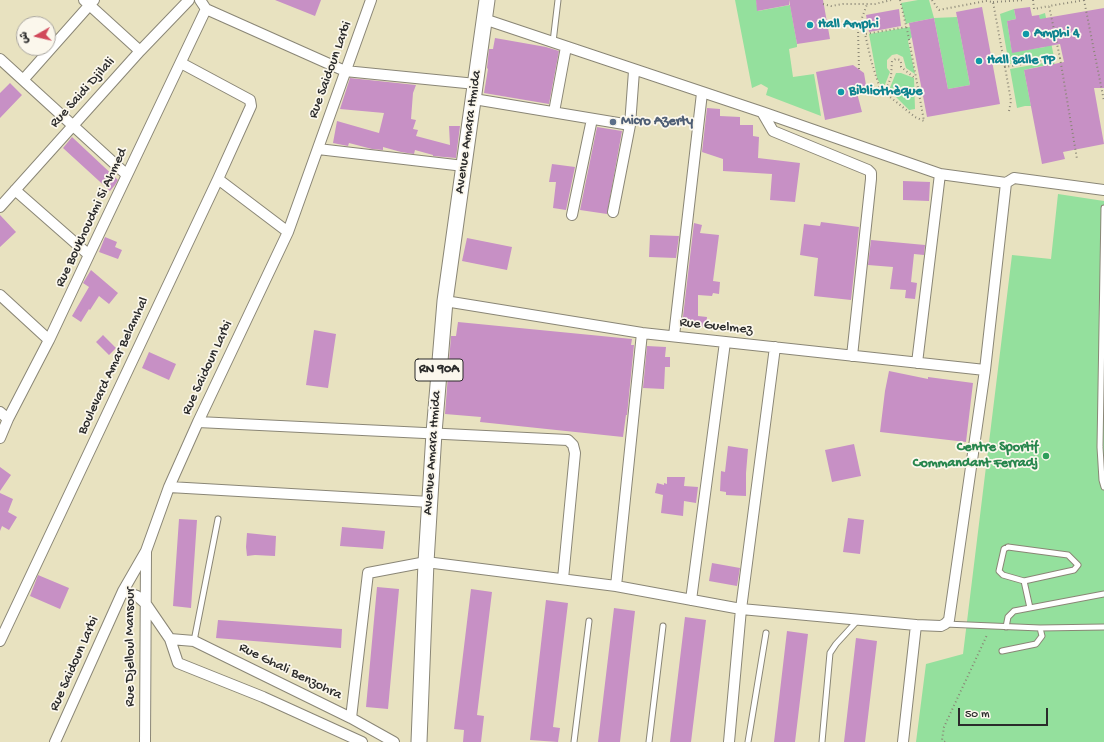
<!DOCTYPE html>
<html>
<head>
<meta charset="utf-8">
<style>
  body { margin:0 }
  #map { position:relative; width:1104px; height:742px; overflow:hidden; background:#e8e2c0; font-family:"Gochi Hand","Playpen Sans Arabic",sans-serif }
  canvas { display:block }
  .north { position:absolute; left:16px; top:16px; width:40px; height:40px; box-sizing:border-box; background:#fbf7ec; border:1px solid #a8a59f; border-radius:50%; rotate:262deg; font-size:11px; font-weight:700; line-height:16px; text-align:center; color:#2b2b2b }
  .north::after { content:''; display:block; margin:auto; width:14px; height:18px; background:#d1495b; clip-path:polygon(50% 0,100% 100%,50% 72%,0 100%) }
  .scale { position:absolute; left:958px; top:708px; width:90px; height:18px; box-sizing:border-box; border:2px solid #2b2b2b; border-top:0; padding-left:5px; font-size:12px; line-height:14px; white-space:nowrap; color:#2b2b2b; -webkit-text-stroke:3px #fbf7ec; paint-order:stroke }
</style>
</head>
<body>
<div id="map">
<canvas width="1104" height="742"></canvas>
<div class="north">ش</div>
<div class="scale">50 m</div>
</div>
<script>
const context = document.querySelector('canvas').getContext('2d');
context.lineJoin = 'round';
function fillPath(path, color) { context.fillStyle = color; context.fill(path, 'evenodd'); }
const shape = rows => new Path2D(rows.map(r => 'M' + r).join(''));
function stroke(path, color, width, dash) { context.strokeStyle = color; context.lineWidth = width; context.lineCap = dash ? 'butt' : 'round'; context.setLineDash(dash || []); context.stroke(path); }
function drawText(font, color, halo, rows, align = 'center') {
  context.font = font + ' "Gochi Hand",sans-serif'; context.lineWidth = 3.5; context.setLineDash([]); context.textBaseline = 'middle'; context.strokeStyle = halo; context.fillStyle = color; for (const [text, x, y, turn = 0] of rows) {
    context.save(); context.translate(x, y); context.rotate((+turn || 0) * Math.PI / 180); context.textAlign = isNaN(turn) ? turn : align; if (halo) context.strokeText(text, 0, 0); context.fillText(text, 0, 0); context.restore();
  }
}
const green = shape([
  [735,0,756,0,758,11,790,5,797,44,797,47,789,49,793,77,814,74,821,116,766,95,768,88,761,84,752,88],
  [918,0,929,0,934,18,957,17,970,85,948,89,934,18,909,23,906,24,901,3],
  [1014,9,1016,19,1007,21,1012,52,1045,47,1039,15,1045,13,1054,57,1009,64,1000,14],
  [910,27,912,37,908,41,915,74,906,68,903,57,897,54,892,55,887,60,887,68,890,72,884,87,880,84,877,78,869,34],
  [1054,61,1058,83,1047,65,1024,70,1031,106,1025,106,1017,108,1010,69],
  [896,73,901,73,914,78,915,109,909,110,889,90],
  [1058,194,1104,201,1104,742,916,742,926,664,963,654,1012,255,1051,259]
]);
const building = shape([
  [275,0,321,0,315,16],
  [756,0,789,0,789,5,757,11],
  [789,0,823,0,830,39,797,44],
  [982,7,1000,104,927,117,909,23,934,18,948,89,970,85,956,12],
  [1030,7,1032,16,1039,15,1040,19,1104,8,1104,88,1094,88,1104,144,1063,152,1065,159,1042,164,1024,70,1064,62,1060,44,1012,53,1007,21,1016,19,1014,9],
  [899,9,901,26,869,32,866,15],
  [495,38,546,47,559,51,549,104,484,93,488,69,487,68,489,49,493,49],
  [853,65,864,73,867,91,857,93,862,112,825,120,816,72],
  [350,78,416,85,413,93,411,119,416,120,413,129,418,130,416,136,450,145,449,126,460,126,456,158,433,156,433,155,415,150,414,154,401,152,383,147,383,150,372,149,349,143,348,146,333,143,337,121,379,133,384,113,340,109],
  [10,83,22,95,0,118,0,93],
  [707,108,720,109,720,116,740,117,740,125,753,125,753,136,759,137,758,158,800,163,795,202,770,200,772,174,723,171,723,159,702,152],
  [597,127,622,131,607,214,580,210],
  [72,137,118,180,115,185,110,191,63,148],
  [552,164,575,167,566,210,553,208,556,182,549,182],
  [903,181,930,182,929,201,903,200],
  [0,215,16,232,0,247],
  [821,222,859,227,851,300,814,296,818,258,800,255,804,224,820,226],
  [694,223,702,225,700,233,719,235,713,281,720,282,719,294,713,293,712,296,698,295,698,316,707,317,706,327,682,325],
  [650,235,679,236,676,258,649,257],
  [105,237,117,242,115,247,122,250,118,259,99,252],
  [467,238,512,247,507,270,462,261],
  [871,240,925,245,924,255,914,254,911,282,917,283,915,299,905,298,906,290,890,289,893,267,868,265],
  [91,270,118,293,109,304,99,296,90,310,89,309,81,322,72,316,89,287,83,283],
  [458,322,632,339,631,345,634,345,627,415,626,415,623,437,480,422,481,417,445,414,451,336,456,336],
  [314,330,336,334,328,388,306,385],
  [103,335,116,348,109,355,96,342],
  [647,346,666,347,665,357,670,357,670,367,665,367,664,389,643,388],
  [149,352,176,364,169,380,142,368],
  [889,371,928,379,928,377,973,383,966,442,880,432,885,391],
  [854,444,861,476,832,482,825,450],
  [728,446,748,449,746,473,746,496,726,495,726,492,720,491,721,471,725,472],
  [0,467,11,475,0,491],
  [667,477,685,477,684,486,698,487,696,503,684,501,683,516,661,513,663,495,655,493,657,483,664,485,664,483,667,484],
  [0,493,13,499,8,512,17,517,9,530,2,526,0,531],
  [848,518,864,520,860,554,843,552],
  [179,519,197,520,191,608,173,606],
  [342,527,385,531,383,549,340,546],
  [247,533,276,536,275,556,255,555,247,556,246,547],
  [712,563,740,568,737,586,709,581],
  [38,575,69,588,60,609,30,596],
  [377,587,399,589,388,709,366,707],
  [471,589,492,592,477,715,484,716,481,742,463,742,464,730,454,729],
  [546,600,568,603,553,727,560,728,558,742,530,740],
  [614,608,635,611,620,742,598,742],
  [685,617,706,620,691,742,670,742],
  [218,620,342,629,341,648,216,638],
  [787,631,808,634,795,742,774,742],
  [856,638,877,641,865,742,844,742]
]);
const path = shape([
  [900,0,908,34,924,121,915,117,880,89,871,60,865,34,907,27],
  [932,0,939,10,986,1,993,2,1005,67],
  [1033,0,1034,9,1049,6],
  [1084,0,1104,101],
  [993,2,1025,0],
  [823,4,831,6,843,4,875,4,891,0],
  [1060,58,1077,159],
  [859,69,858,29,867,4],
  [885,93,891,77,892,61,896,59,900,60,901,63,901,67,916,79],
  [1009,111,1011,101,1005,67,1060,58,1049,6,1085,0],
  [945,742,942,740,944,727,987,635]
]);
const service = shape([
  [553,42,558,0],
  [1104,208,1100,447,1102,480,1104,487],
  [1008,547,1068,555,1078,565,1074,570,1024,581,1003,575,999,571,1004,549,1008,547],
  [1024,581,1030,608],
  [945,624,1040,628,1104,627],
  [1006,627,1008,617,1014,611,1104,594],
  [194,641,218,519],
  [1002,651,1036,644,1042,636,1040,628],
  [574,742,589,621],
  [649,742,663,626],
  [748,742,766,633],
  [822,742,830,653,836,644,858,620]
]);
const minor = shape([
  [84,0,140,51],
  [200,0,206,9,345,71,476,84],
  [484,19,762,112,940,174,1006,183,1014,178,1104,190],
  [0,59,127,175],
  [23,80,94,0],
  [474,99,630,125],
  [554,112,566,47],
  [762,112,773,131,868,170,871,173,871,179,852,356],
  [318,149,464,166],
  [218,179,288,232],
  [15,190,89,255],
  [0,207,140,51,189,0],
  [613,212,630,125,634,71],
  [572,215,592,119],
  [0,295,49,340],
  [445,301,642,333,985,370],
  [674,336,702,93],
  [917,363,940,174],
  [0,412,8,419],
  [198,422,568,440,573,445,575,453,563,579],
  [0,438,8,419,49,340,89,255,206,9],
  [169,487,430,502],
  [616,586,642,333],
  [123,591,137,596,146,604,170,639,178,663,263,697,362,742],
  [691,600,725,342],
  [170,639,194,641,351,718,394,742],
  [0,641,218,179,251,106,250,100,181,63],
  [351,718,368,573,426,562,616,586,741,609,916,625,941,626,945,624,949,620,985,370,1006,183],
  [55,742,123,591,146,551,169,487,198,422,288,232,371,0],
  [145,742,146,552],
  [729,742,741,609,775,347],
  [903,742,916,625]
]);
const primary = shape([
  [419,742,426,562,434,433,445,301,487,0]
]);
const markers = [
  [810,25,4,"#0f9aa8"],
  [1026,34,4,"#0f9aa8"],
  [979,61,4,"#0f9aa8"],
  [841,92,4,"#0f9aa8"],
  [613,122,4,"#5c6f8a"],
  [1046,456,4,"#2e9e5b"]
];
const shields = [
  [439,370,48]
];
const shieldNames = [
  ["RN 90A",439,370]
];
const cultureNames = [
  ["Hall Amphi",818,25],
  ["Amphi 4",1034,34],
  ["Hall salle TP",987,61],
  ["Bibliothèque",849,92]
];
const streetNames = [
  ["Rue Saidoun Larbi",331,70,-70],
  ["Rue Saidi Djilali",83,93,-48],
  ["Avenue Amara Hmida",469,132,-82],
  ["Rue Boukhoudmi Si Ahmed",92,218,-65],
  ["Rue Guelmez",716,327,6],
  ["Boulevard Amar Belamhal",114,366,-65],
  ["Rue Saidoun Larbi",208,368,-65],
  ["Avenue Amara Hmida",433,453,-86],
  ["Rue Djelloul Mansour",131,647,-90],
  ["Rue Saidoun Larbi",75,664,-66],
  ["Rue Ghali Benzohra",290,672,26]
];
const serviceNames = [
  ["Micro Azerty",621,122]
];
const leisureNames = [
  ["Centre Sportif",1038,448],
  ["Commandant Ferradj",1038,464]
];
fillPath(green, '#94e09d');
fillPath(building, '#c790c5');
stroke(service, '#8a8676', 7);
stroke(minor, '#8a8676', 12);
stroke(primary, '#8a8676', 17);
stroke(path, '#8a8676', 2, [1, 3]);
stroke(service, '#fff', 5);
stroke(minor, '#fff', 10);
stroke(primary, '#fff', 15);
for (const [x, y, r, color] of markers) { const dot = new Path2D(); dot.arc(x, y, r, 0, 2 * Math.PI); context.fillStyle = color; context.fill(dot); stroke(dot, '#fbf7ec', 1.5); }
for (const [x, y, w] of shields) { const box = new Path2D(); box.roundRect(x - w / 2, y - 11, w, 22, 3); context.fillStyle = '#fbf7ec'; context.fill(box); stroke(box, '#2b2b2b', 1); }
drawText('bold 13px', '#2b2b2b', null, shieldNames);
drawText('bold 14px', '#0d838f', '#fbf7ec', cultureNames, 'left');
drawText('14px', '#2b2b2b', '#fbf7ec', streetNames);
drawText('bold 14px', '#4e5e75', '#fbf7ec', serviceNames, 'left');
drawText('bold 14px', '#27864d', '#fbf7ec', leisureNames, 'right');
</script>
</body>
</html>
